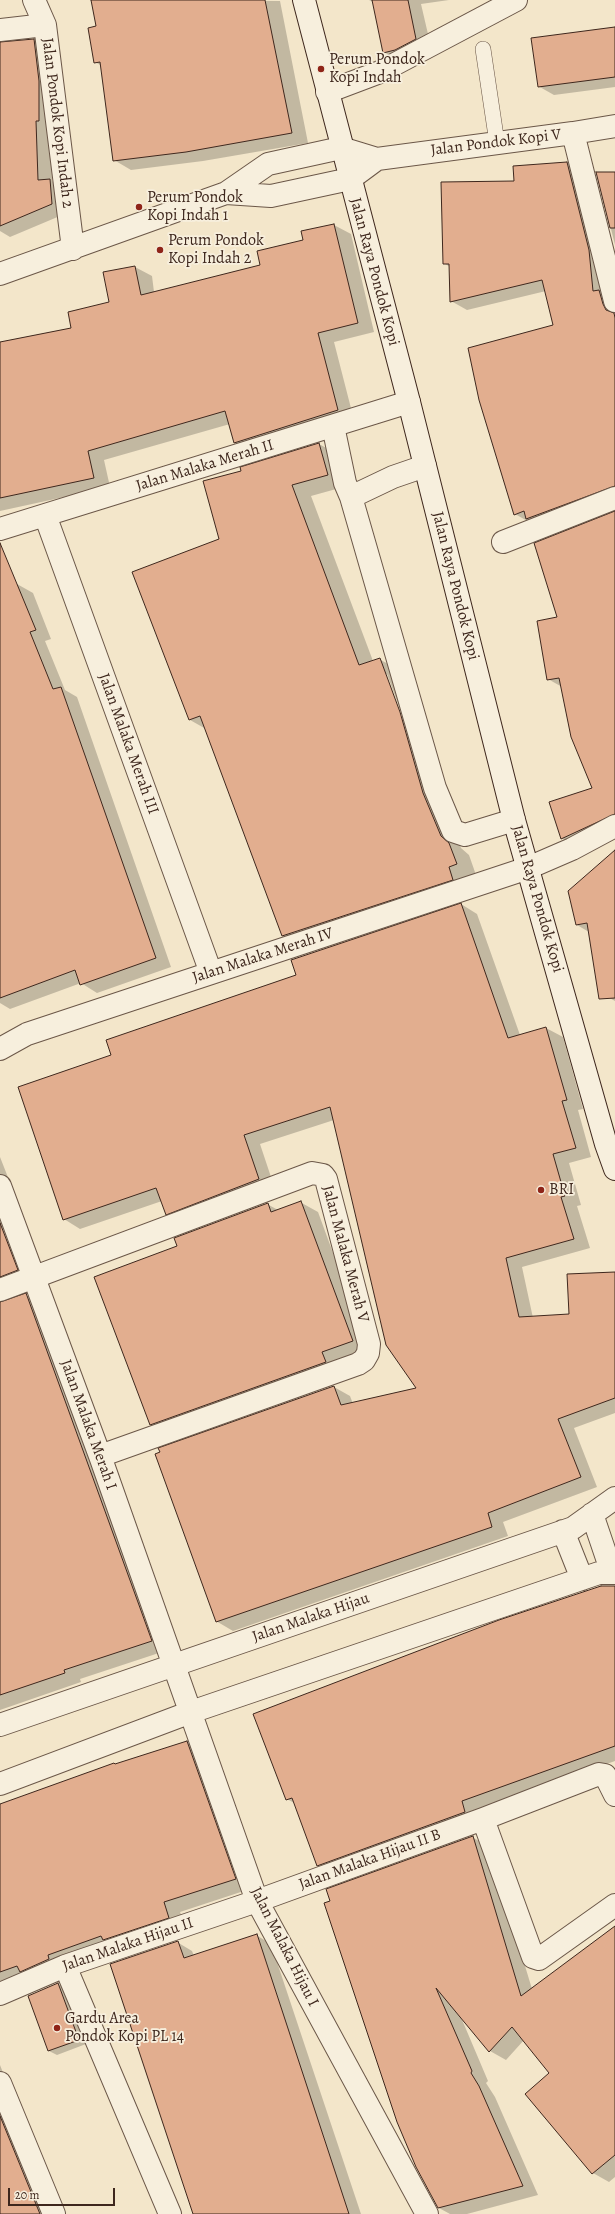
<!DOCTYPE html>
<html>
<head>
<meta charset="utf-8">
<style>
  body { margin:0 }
  #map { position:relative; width:615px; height:2214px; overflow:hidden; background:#f3e6ca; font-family:Alegreya,serif }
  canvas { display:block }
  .scale { position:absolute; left:8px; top:2188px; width:107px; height:18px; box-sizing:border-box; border:2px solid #3e271d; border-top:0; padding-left:5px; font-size:12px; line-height:14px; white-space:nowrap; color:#3e271d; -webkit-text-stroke:3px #f7efdd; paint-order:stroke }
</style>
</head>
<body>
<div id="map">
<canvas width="615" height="2214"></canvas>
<div class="scale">20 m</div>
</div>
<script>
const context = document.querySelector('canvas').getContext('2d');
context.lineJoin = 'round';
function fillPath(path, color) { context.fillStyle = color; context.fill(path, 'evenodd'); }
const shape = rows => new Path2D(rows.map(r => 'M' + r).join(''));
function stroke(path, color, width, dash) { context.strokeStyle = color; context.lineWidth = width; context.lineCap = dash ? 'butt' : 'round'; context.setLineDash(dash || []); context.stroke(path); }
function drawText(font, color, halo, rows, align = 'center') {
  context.font = font + ' Alegreya,serif'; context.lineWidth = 3.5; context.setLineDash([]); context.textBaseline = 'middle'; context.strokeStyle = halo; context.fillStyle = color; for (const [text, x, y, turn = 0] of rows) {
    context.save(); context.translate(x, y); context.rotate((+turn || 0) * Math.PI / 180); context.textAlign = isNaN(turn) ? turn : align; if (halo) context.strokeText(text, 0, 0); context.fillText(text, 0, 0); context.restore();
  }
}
const shadow = shape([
  [92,0,280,1,308,143,203,161,131,170,114,160,102,66,95,62,97,27],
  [369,0,449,0,421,4,431,47,399,61,384,52,373,2],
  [615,28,615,87,554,95,538,86],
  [34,40,49,49,52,181,65,189,67,213,10,237,0,231,0,43],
  [567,163,583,172,615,301,615,499,531,523,515,514,555,325,546,291,467,310,451,301,450,267,444,263,515,182],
  [597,173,615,173,615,245],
  [334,225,351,234,374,332,334,342,354,420,251,452,235,443,230,424,104,460,110,487,0,511,0,342,72,328,110,303,104,273,135,267,152,276,154,292,261,266,304,240,302,232],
  [319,444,339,455,347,486,311,496,373,661,379,659,399,670,443,805,461,848,469,855,476,875,303,947,283,936,206,729,190,720,134,572,220,540,243,472],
  [385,674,387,674,403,717,401,717],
  [615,513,615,829,578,847,562,838,594,789,562,687,548,679,558,618],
  [17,584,33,593,51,639,45,641,65,690,77,697,171,967,97,993,81,983,10,1009,0,1003,0,591],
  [615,851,615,1001,599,992,589,932,577,925],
  [461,904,477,914,520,1035,546,1028,563,1037,583,1109,578,1110,591,1157,569,1163,581,1205,577,1206,590,1248,522,1267,533,1318,570,1315,615,1273,615,1413,574,1428,597,1487,503,1522,508,1536,233,1631,216,1621,334,1387,350,1396,353,1404,418,1389,334,1120,260,1144,275,1189,183,1223,166,1214,162,1201,80,1229,64,1219,113,1055],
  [0,1157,11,1185,34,1279,4,1297,4,1302,26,1295,43,1304,168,1650,80,1679,81,1682,0,1710],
  [300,1202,318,1212,369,1351,168,1434,151,1424,178,1247,267,1204,278,1210],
  [615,1586,615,1761,478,1810,334,1875,318,1865,296,1804,287,1799],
  [187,1742,205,1752,253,1888,180,1912,186,1927,0,1988,0,1805],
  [472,1837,489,1847,532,1989,615,1926,615,2177,609,2182,593,2173,551,2074,524,2040,506,2060,490,2051,460,2015,488,2081,486,2083,495,2097,538,2195,467,2214,450,2214,439,2208,325,1903],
  [256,1935,271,1944,361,2214,194,2214,177,1942,192,1951,194,1956],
  [58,1984,66,1988,86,2044,57,2055,49,2051],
  [0,2065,7,2083,52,2214,0,2214]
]);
const building = shape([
  [91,0,265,0,292,133,186,152,113,161,100,62,94,63,88,28,96,26,91,0],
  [372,0,408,0,416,39,395,50,383,53,372,0],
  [615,27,615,77,538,87,531,38,615,27],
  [34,39,39,81,39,121,36,121,38,180,50,179,52,204,0,226,0,42,34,39],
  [567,162,589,250,593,291,599,290,603,304,606,310,614,313,615,318,615,486,526,519,524,511,514,515,479,400,468,348,553,325,542,280,450,302,449,264,443,264,441,182,514,181,513,166,567,162],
  [596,172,615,172,615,228,610,228,596,172],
  [334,224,358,323,318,333,338,410,234,443,225,411,88,451,94,478,0,498,0,342,71,328,68,312,109,302,103,272,135,266,141,295,260,265,257,251,303,240,301,231,334,224],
  [319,443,328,475,292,485,359,665,380,658,400,712,423,793,441,836,449,843,457,864,449,867,453,880,282,936,200,716,189,720,132,572,219,539,203,481,241,471,240,467,319,443],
  [615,511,615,814,561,839,549,802,592,788,571,737,559,678,547,680,537,621,557,617,534,543,615,511],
  [0,543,36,630,30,632,53,689,61,687,156,958,80,985,75,970,0,998,0,543],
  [615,850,615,998,599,999,587,923,576,925,568,891,615,850],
  [461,903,508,1038,546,1027,567,1100,562,1101,576,1148,553,1154,565,1196,561,1197,574,1239,506,1258,519,1317,569,1314,567,1274,615,1272,615,1398,558,1419,581,1477,488,1513,492,1527,216,1622,155,1454,160,1452,158,1448,334,1386,341,1405,416,1388,386,1345,330,1107,244,1135,259,1179,166,1215,156,1188,63,1220,18,1087,111,1055,106,1040,296,975,291,960,461,903],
  [301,1201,353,1341,322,1352,326,1362,150,1425,94,1277,177,1246,174,1238,268,1203,271,1212,301,1201],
  [0,1223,18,1270,0,1277,0,1223],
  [26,1293,152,1641,64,1670,65,1673,0,1695,0,1302,26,1293],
  [601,1586,615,1586,615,1746,462,1801,465,1812,317,1866,292,1798,286,1800,253,1714,499,1620,601,1586],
  [187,1741,236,1879,164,1902,169,1918,103,1940,101,1936,48,1955,49,1959,20,1972,17,1966,0,1972,0,1804,114,1763,115,1764,187,1741],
  [473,1836,521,1996,615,1926,615,2155,592,2174,525,2094,549,2073,512,2027,489,2052,436,1988,472,2071,471,2073,479,2086,523,2186,438,2208,416,2167,397,2122,324,1903,330,1901,326,1889,473,1836],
  [257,1934,276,1992,349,2214,193,2214,110,1964,178,1941,184,1958,257,1934],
  [58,1983,79,2040,48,2051,28,1996,58,1983],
  [0,2116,40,2214,0,2214,0,2116]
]);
const service = shape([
  [483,49,497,143]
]);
const minor = shape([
  [34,0,45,25,73,249],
  [0,30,45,25],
  [327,92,380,72,516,0],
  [573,133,615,301],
  [226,193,271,196,350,179,377,159],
  [0,274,226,193,268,164,341,148,377,159,573,133,615,126],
  [333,426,345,483,351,497,435,788,453,831,465,835,514,820],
  [351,497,393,477,425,466],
  [45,515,211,973],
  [0,529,409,402],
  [503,542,615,498],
  [0,1049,27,1034,528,868,572,849,615,826],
  [0,1186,100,1456,257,1901,427,2214],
  [0,1290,312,1173,323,1175,326,1179,369,1344,368,1353,364,1360,358,1364,100,1456],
  [592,1514,612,1573],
  [563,1531,582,1579],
  [0,1725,573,1528,615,1498],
  [0,1784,191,1712,599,1573,615,1573],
  [483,1819,533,1957,539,1959,615,1905],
  [65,1966,170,2214],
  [0,1994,65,1966,257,1901,483,1819,599,1774,605,1775,615,1795],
  [0,2083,54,2214]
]);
const secondary = shape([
  [304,0,409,402,514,820,606,1144,615,1169]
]);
const markers = [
  [321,69,4,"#8f2418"],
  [139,207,4,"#8f2418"],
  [160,250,4,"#8f2418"],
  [541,1190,4,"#8f2418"],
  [57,2028,4,"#8f2418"]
];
const poiNames = [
  ["Perum Pondok",329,60],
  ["Kopi Indah",329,78],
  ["Perum Pondok",147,198],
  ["Kopi Indah 1",147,216],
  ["Perum Pondok",168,241],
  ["Kopi Indah 2",168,259],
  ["BRI",549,1190],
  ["Gardu Area",65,2019],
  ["Pondok Kopi PL 14",65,2037]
];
const streetNames = [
  ["Jalan Pondok Kopi Indah 2",57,123,83],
  ["Jalan Pondok Kopi V",496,143,-7],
  ["Jalan Raya Pondok Kopi",374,272,75],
  ["Jalan Malaka Merah II",205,466,-17],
  ["Jalan Raya Pondok Kopi",455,586,76],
  ["Jalan Malaka Merah III",128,744,70],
  ["Jalan Raya Pondok Kopi",537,899,74],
  ["Jalan Malaka Merah IV",263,956,-18],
  ["Jalan Malaka Merah V",345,1254,75],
  ["Jalan Malaka Merah I",88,1425,70],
  ["Jalan Malaka Hijau",311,1618,-19],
  ["Jalan Malaka Hijau II B",370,1860,-20],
  ["Jalan Malaka Hijau II",128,1945,-19],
  ["Jalan Malaka Hijau I",284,1947,63]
];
fillPath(shadow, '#0003');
fillPath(building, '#e2ae8f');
stroke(building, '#3e271d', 1);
stroke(service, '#6b5748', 16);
stroke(minor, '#6b5748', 24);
stroke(secondary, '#3e271d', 24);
stroke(service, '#f7efdd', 15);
stroke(minor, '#f7efdd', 22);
stroke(secondary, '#f7efdd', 22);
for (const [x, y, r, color] of markers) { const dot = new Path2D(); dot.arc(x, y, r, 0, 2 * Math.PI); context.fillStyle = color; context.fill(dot); stroke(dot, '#f7efdd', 1.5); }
drawText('16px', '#3e271d', '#f7efdd', poiNames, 'left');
drawText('16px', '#3e271d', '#f7efdd', streetNames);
</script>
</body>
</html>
